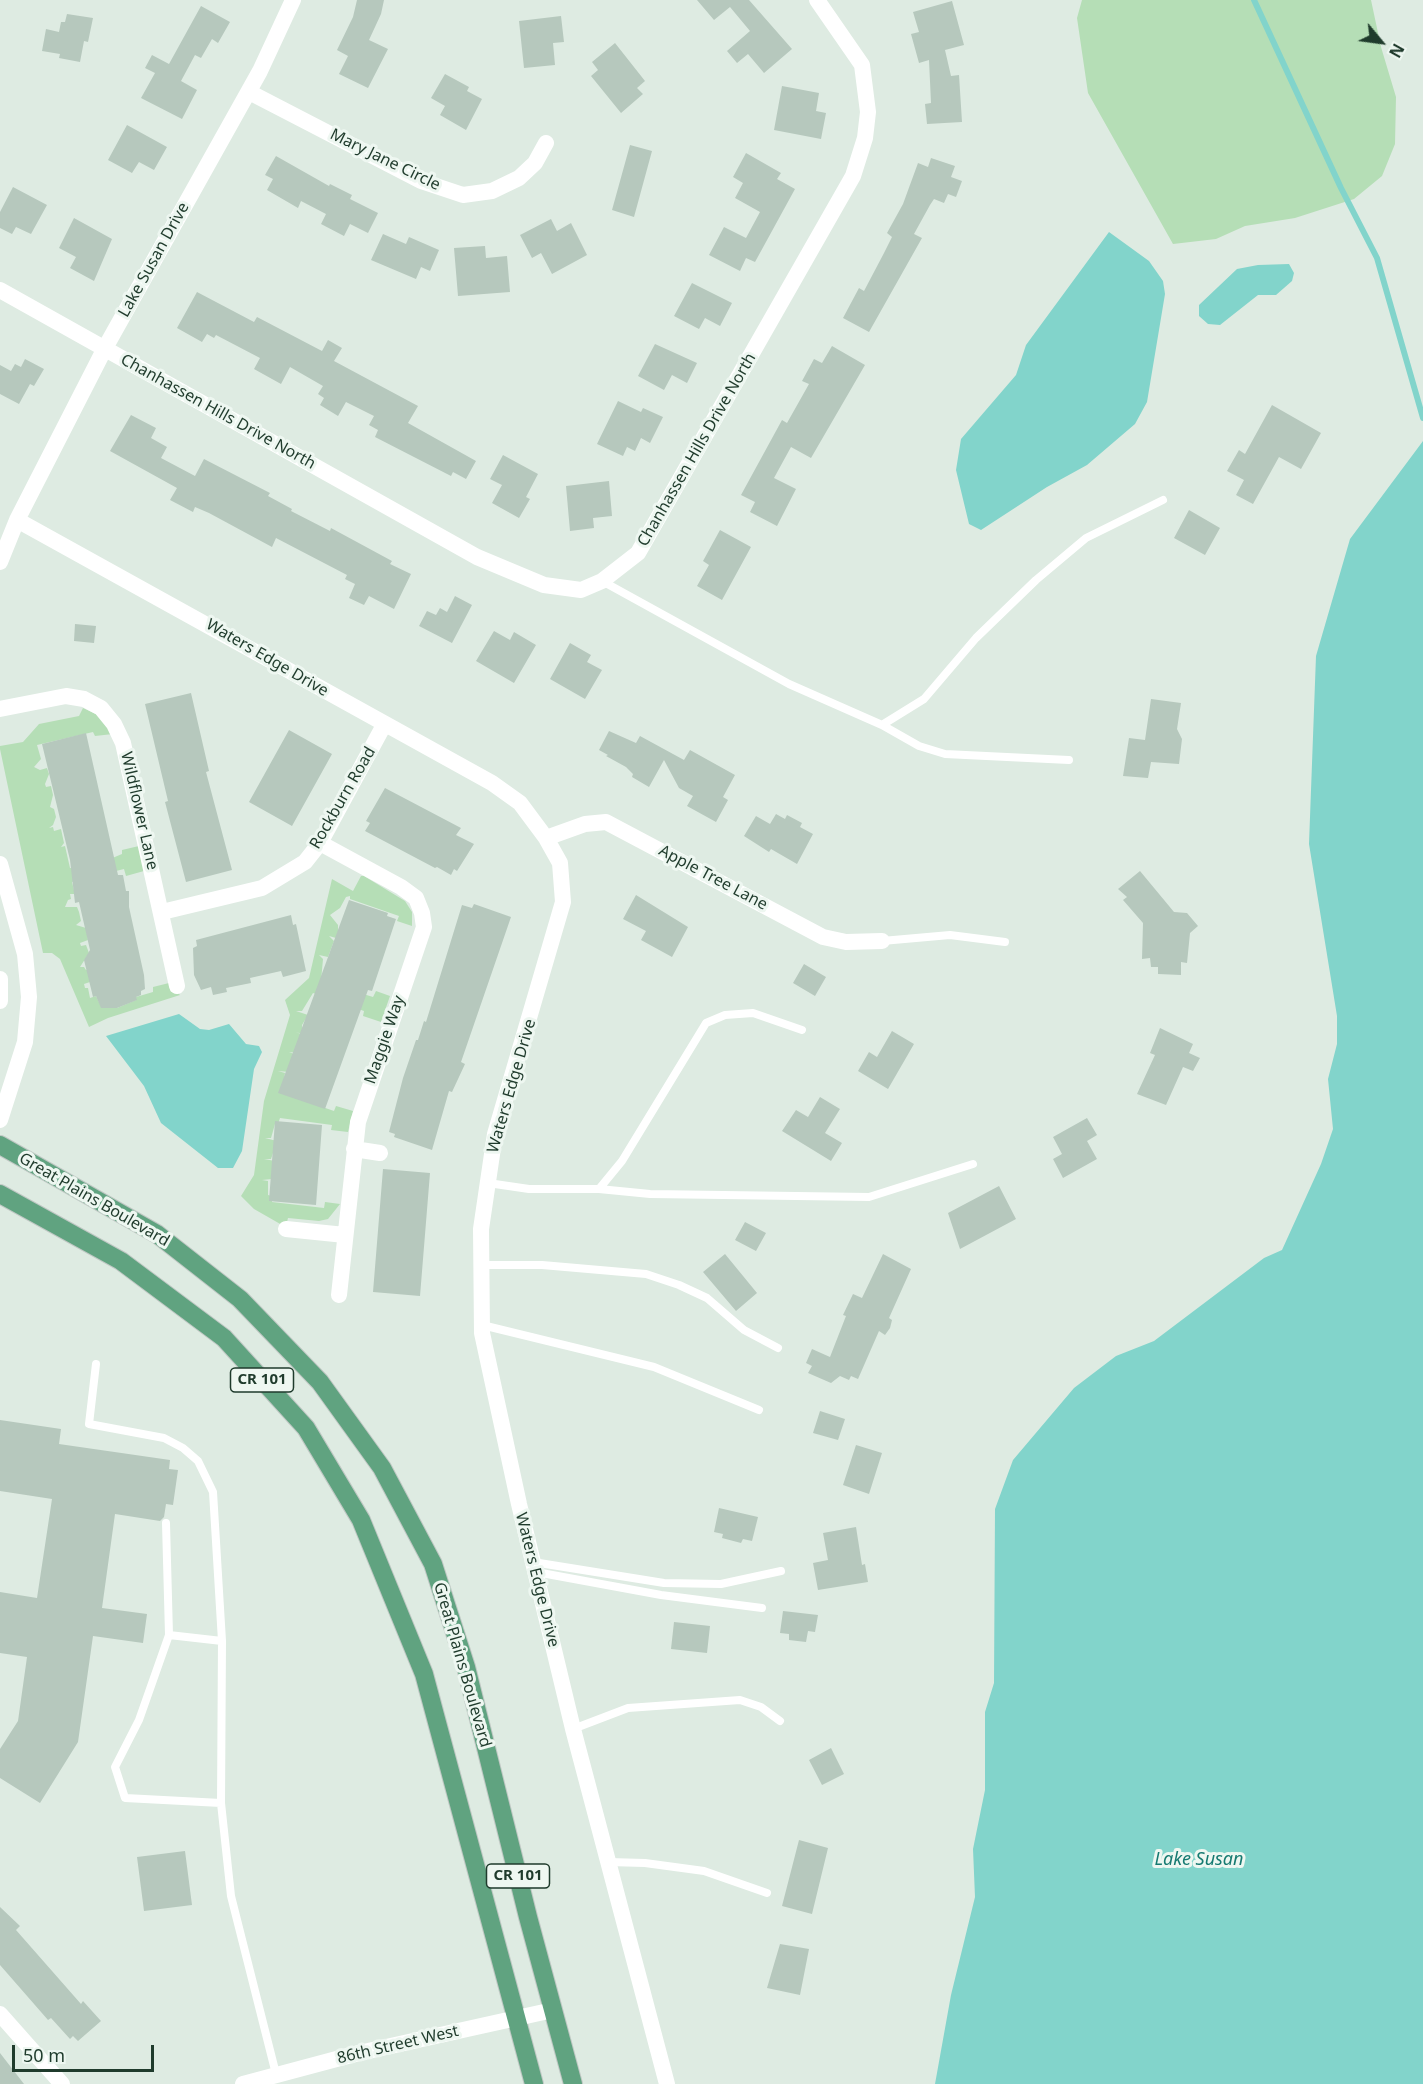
<!DOCTYPE html>
<html>
<head>
<meta charset="utf-8">
<style>
  body { margin:0 }
  #map { position:relative; width:1423px; height:2084px; overflow:hidden; background:#deebe2; font-family:"Noto Sans",sans-serif }
  canvas { display:block }
  .north { position:absolute; left:1351px; top:12px; width:60px; height:60px; -webkit-text-stroke:4px #eef7f1; paint-order:stroke; rotate:119deg; font-size:16px; font-weight:700; line-height:24px; text-align:center; color:#1f3b2c }
  .north::after { content:''; display:block; margin:auto; width:21px; height:27px; background:#1f3b2c; clip-path:polygon(50% 0,100% 100%,50% 72%,0 100%) }
  .scale { position:absolute; left:12px; top:2045px; width:142px; height:27px; box-sizing:border-box; border:3px solid #1f3b2c; border-top:0; padding-left:8px; font-size:18px; line-height:21px; white-space:nowrap; color:#1f3b2c; -webkit-text-stroke:4px #eef7f1; paint-order:stroke }
</style>
</head>
<body>
<div id="map">
<canvas width="1423" height="2084"></canvas>
<div class="north">N</div>
<div class="scale">50 m</div>
</div>
<script>
const context = document.querySelector('canvas').getContext('2d');
context.lineJoin = 'round';
function fillPath(path, color) { context.fillStyle = color; context.fill(path, 'evenodd'); }
const shape = rows => new Path2D(rows.map(r => 'M' + r).join(''));
function stroke(path, color, width, dash) { context.strokeStyle = color; context.lineWidth = width; context.lineCap = dash ? 'butt' : 'round'; context.setLineDash(dash || []); context.stroke(path); }
function drawText(font, color, halo, rows, align = 'center') {
  context.font = font + ' "Noto Sans",sans-serif'; context.lineWidth = 6; context.setLineDash([]); context.textBaseline = 'middle'; context.strokeStyle = halo; context.fillStyle = color; for (const [text, x, y, turn = 0] of rows) {
    context.save(); context.translate(x, y); context.rotate((+turn || 0) * Math.PI / 180); context.textAlign = isNaN(turn) ? turn : align; if (halo) context.strokeText(text, 0, 0); context.fillText(text, 0, 0); context.restore();
  }
}
const green = shape([
  [1082,0,1371,0,1381,47,1396,97,1395,144,1382,176,1354,199,1295,218,1245,226,1216,239,1173,244,1088,93,1077,18],
  [83,708,98,715,113,734,95,736,93,732,37,745,41,759,34,767,40,770,47,768,49,774,45,784,46,787,51,786,53,795,50,807,54,809,56,817,53,825,49,828,53,827,54,831,61,829,64,843,61,847,65,846,70,868,86,869,122,854,122,850,139,846,144,871,126,876,124,869,72,882,75,894,70,894,71,899,68,900,65,907,77,907,79,912,81,921,76,925,86,928,88,940,80,943,81,946,86,945,89,953,80,967,84,967,86,970,94,967,96,980,84,984,85,988,88,988,90,998,96,996,102,1008,117,1008,136,1000,136,997,153,992,153,987,169,983,171,992,176,991,180,995,108,1018,89,1027,60,959,52,953,43,953,0,749,0,746,23,742,39,724,79,716],
  [361,876,364,876,405,901,412,912,412,926,397,921,399,916,350,899,350,896,346,897,340,908,330,915,338,925,338,932,336,938,329,936,334,941,328,957,319,955,323,959,321,981,373,997,376,991,390,996,381,1022,363,1016,364,1011,313,993,302,1011,296,1011,308,1015,302,1025,302,1034,296,1032,303,1035,298,1053,289,1052,294,1054,289,1072,278,1071,285,1073,282,1093,334,1111,336,1106,353,1111,348,1132,331,1130,332,1125,280,1118,278,1124,275,1124,271,1138,265,1138,277,1141,271,1159,264,1159,275,1161,272,1179,262,1180,268,1181,268,1195,272,1196,272,1202,324,1208,325,1202,340,1204,328,1219,319,1221,288,1218,287,1222,282,1225,254,1209,241,1196,254,1175,264,1101,290,1015,285,1000,309,978,332,879,353,891]
]);
const water = shape([
  [1109,232,1149,261,1163,281,1165,294,1147,402,1135,424,1087,465,1047,487,981,530,969,524,956,470,961,439,1016,375,1026,345],
  [1289,264,1294,273,1292,281,1276,295,1258,295,1220,325,1208,324,1199,316,1199,305,1237,269,1258,265],
  [1423,441,1423,2084,935,2084,951,1995,975,1897,973,1849,985,1790,985,1712,994,1683,995,1509,1013,1460,1074,1388,1116,1356,1154,1341,1264,1258,1282,1250,1321,1164,1333,1129,1328,1079,1337,1044,1337,1016,1309,844,1316,656,1350,539],
  [179,1014,200,1029,209,1030,229,1024,246,1044,259,1046,262,1052,254,1069,242,1151,233,1168,218,1168,161,1123,144,1086,106,1036]
]);
const stream = shape([
  [1254,0,1341,188,1377,258,1423,418]
]);
const building = shape([
  [357,0,384,0,381,14,369,40,388,49,368,88,339,74,348,56,337,50,353,17],
  [697,0,749,0,792,49,764,73,748,54,737,63,727,51,750,31,730,7,714,20],
  [952,1,964,45,945,50,951,76,959,75,962,122,927,124,925,104,931,103,929,60,919,63,911,34,919,32,913,12],
  [201,6,230,22,218,43,212,39,201,58,195,55,181,81,197,90,182,119,141,98,155,73,145,68,152,55,169,64],
  [67,14,93,18,88,42,84,41,80,62,59,58,60,54,42,51,46,29,59,32,61,22,65,22],
  [561,16,564,42,553,43,555,65,524,68,519,21],
  [615,43,645,81,637,88,643,94,621,113,591,76,598,70,592,62],
  [445,74,469,87,467,91,482,99,466,130,440,115,445,106,431,98],
  [782,86,819,93,816,111,826,113,821,139,774,130],
  [127,125,167,147,154,170,139,162,132,173,108,160],
  [630,145,652,151,634,217,612,210],
  [746,153,781,173,777,179,795,189,755,262,746,258,740,271,709,255,724,227,746,238,760,212,735,198,743,183,733,177],
  [276,156,329,186,330,184,352,195,350,199,378,213,368,233,350,224,344,236,321,224,326,214,301,201,298,208,267,190,273,179,265,175],
  [931,158,955,166,951,177,962,181,956,197,948,194,944,203,934,199,930,205,914,234,922,238,869,332,843,318,859,288,864,291,884,253,892,237,887,233,903,204,918,163,928,167],
  [13,187,47,205,31,234,16,227,12,234,0,228,0,212],
  [74,218,112,239,94,281,70,268,76,257,59,248],
  [551,219,557,231,571,223,587,255,552,274,541,253,532,258,520,235],
  [383,234,406,244,409,237,439,250,430,271,421,267,416,279,371,260],
  [485,246,486,258,507,256,510,292,458,296,454,248],
  [692,283,732,303,720,326,705,318,699,329,674,316],
  [197,292,254,322,257,317,322,351,328,340,342,348,334,361,418,406,408,423,476,461,466,479,453,472,451,476,375,437,378,430,369,425,374,416,346,402,338,416,320,405,324,398,318,394,323,386,290,367,281,384,254,369,260,358,216,335,214,338,207,334,202,342,177,328],
  [655,344,697,363,687,383,672,375,664,390,638,376],
  [832,346,865,365,811,458,791,447,774,478,796,489,777,526,750,512,755,502,741,495,782,420,787,423,809,384,802,381,814,359,822,363],
  [25,359,44,369,34,386,30,384,19,404,0,394,0,365,11,371,15,364,21,367],
  [618,401,641,412,643,408,663,417,650,443,641,438,635,451,627,447,623,456,597,444],
  [1272,405,1321,433,1301,469,1279,457,1253,504,1236,495,1244,480,1227,471,1239,450,1245,454],
  [131,415,156,428,151,438,167,447,161,458,195,476,204,459,270,493,268,496,292,509,291,511,330,531,331,528,392,561,390,564,411,574,394,609,369,596,364,605,349,598,355,584,345,579,347,575,276,538,272,547,209,513,195,507,193,512,170,500,177,488,110,451],
  [503,455,538,474,526,497,530,499,519,518,492,503,502,485,490,479],
  [609,481,612,516,593,518,594,528,570,531,566,486],
  [1189,510,1220,528,1205,555,1174,538],
  [720,530,751,547,722,600,697,586,709,565,703,561],
  [455,596,472,605,452,643,419,626,427,611,436,615,440,608,447,612],
  [75,624,96,626,94,643,74,641],
  [494,631,510,640,514,632,536,645,514,683,476,661],
  [570,643,591,655,587,662,602,670,585,699,550,679],
  [191,693,209,771,206,772,232,870,186,882,165,802,168,801,145,704],
  [1151,699,1181,703,1177,729,1182,739,1179,764,1151,762,1148,778,1123,776,1129,738,1145,740],
  [289,730,332,754,292,826,249,802],
  [609,731,636,743,640,736,684,760,690,750,735,775,723,797,728,800,716,822,687,806,693,796,679,788,664,760,649,787,632,777,633,774,626,767,606,756,608,755,599,750],
  [86,733,118,875,123,875,126,891,129,891,129,907,144,975,145,989,141,991,141,995,136,997,137,1000,117,1008,101,1008,96,996,93,997,84,960,90,950,79,902,75,903,70,860,42,744],
  [385,788,461,828,456,835,474,844,457,871,454,869,451,875,437,867,435,868,365,831,370,823,366,821],
  [776,814,785,819,787,815,802,823,800,827,813,834,797,864,771,849,769,852,744,836,756,816,770,824],
  [1140,871,1174,912,1187,913,1198,926,1190,933,1187,963,1181,962,1181,975,1158,974,1158,967,1151,967,1150,958,1142,959,1143,923,1123,900,1127,897,1118,889],
  [636,895,688,927,672,957,641,940,646,931,623,919],
  [349,900,388,913,387,916,396,919,372,991,368,990,325,1109,278,1093],
  [474,904,511,917,461,1062,465,1064,452,1092,449,1091,432,1150,394,1137,395,1134,389,1132,403,1078,416,1040,418,1040,424,1021,426,1022,462,905,472,908],
  [291,915,293,925,296,924,306,971,283,977,281,971,250,978,251,983,226,988,227,992,213,995,211,987,201,990,194,975,193,948,197,946,196,940],
  [804,964,826,977,815,996,793,983],
  [1160,1028,1193,1044,1189,1053,1200,1058,1193,1071,1183,1067,1166,1105,1137,1094,1155,1055,1150,1053],
  [892,1031,914,1044,888,1089,858,1071,869,1052,877,1057],
  [820,1097,840,1109,825,1133,842,1143,831,1161,782,1131,796,1110,808,1117],
  [1087,1118,1097,1135,1087,1141,1097,1159,1063,1178,1053,1159,1062,1154,1053,1137],
  [275,1121,322,1125,316,1205,269,1201],
  [383,1169,430,1173,420,1296,373,1292],
  [999,1186,1016,1219,960,1249,948,1213],
  [745,1222,766,1233,756,1251,735,1240],
  [725,1254,757,1293,736,1311,703,1272],
  [883,1254,911,1269,889,1318,892,1320,890,1328,885,1335,879,1331,858,1379,851,1376,849,1380,840,1376,831,1383,808,1373,812,1366,806,1363,812,1349,830,1357,846,1316,843,1315,853,1294,862,1298],
  [820,1411,845,1419,838,1440,813,1433],
  [0,1420,61,1429,59,1444,170,1460,169,1469,178,1470,173,1505,166,1504,164,1517,160,1521,115,1514,102,1608,147,1614,143,1643,93,1636,78,1742,40,1803,0,1778,0,1749,18,1721,27,1657,0,1653,0,1592,37,1598,52,1499,0,1491],
  [856,1445,882,1453,869,1494,843,1485],
  [719,1508,758,1517,752,1541,743,1539,741,1543,722,1538,723,1534,714,1532],
  [856,1527,862,1565,865,1564,868,1582,818,1590,813,1563,828,1560,823,1533],
  [783,1611,818,1615,815,1632,808,1631,806,1642,789,1640,789,1634,780,1633],
  [674,1622,710,1626,707,1653,671,1649],
  [831,1748,844,1774,822,1785,809,1760],
  [799,1840,828,1848,812,1914,782,1906],
  [185,1851,192,1905,144,1911,137,1857],
  [0,1907,20,1926,16,1930,81,2004,83,2001,101,2021,78,2041,73,2036,70,2039,51,2018,48,2020,0,1965],
  [780,1944,809,1949,800,1995,767,1988],
  [0,2053,24,2084,0,2084]
]);
const lane = shape([
  [602,581,789,684,882,725,919,746,945,754,1069,760],
  [882,725,924,699,976,638,1036,580,1086,538,1163,500],
  [882,941,950,935,1005,942],
  [488,1183,529,1189,599,1189,622,1161,706,1023,725,1015,753,1013,802,1030],
  [599,1189,650,1194,869,1197,973,1164],
  [481,1265,542,1265,646,1274,679,1285,707,1298,744,1330,778,1348],
  [482,1325,654,1367,759,1410],
  [96,1364,89,1424,164,1438,183,1448,198,1461,213,1492,222,1641,221,1803,231,1896,276,2074],
  [166,1523,169,1635],
  [533,1562,664,1583,721,1584,781,1571],
  [536,1572,661,1595,762,1608],
  [573,1729,628,1708,740,1700,761,1707,780,1721],
  [221,1803,125,1798,115,1767,139,1720,169,1635,222,1641],
  [608,1862,645,1863,704,1871,767,1893]
]);
const street = shape([
  [249,92,421,181,463,195,492,191,519,178,535,163,546,143],
  [0,290,477,557,544,585,581,590,602,581,638,553,853,176,865,138,868,112,862,65,817,0],
  [17,520,492,783,520,803,546,838,560,863,563,902,495,1134,481,1229,482,1333,519,1504,573,1729,667,2084],
  [0,562,17,520,105,348,260,71,293,0],
  [0,709,66,696,84,699,101,708,114,724,123,743,177,986],
  [546,838,585,824,606,822,823,937,846,942,882,941],
  [320,843,401,887,416,898,422,913,424,927,358,1122,339,1295],
  [0,864,25,954,29,997,25,1042,0,1120],
  [162,912,262,888,305,862,320,843,384,725],
  [0,979,0,1001],
  [354,1149,380,1153],
  [286,1229,345,1235],
  [0,2014,62,2084],
  [243,2084,359,2053,553,2010]
]);
const primary = shape([
  [0,1145,157,1234,240,1299,320,1382,382,1468,433,1564,466,1667,528,1917,573,2084],
  [0,1194,121,1261,224,1338,306,1428,361,1520,424,1674,534,2084]
]);
const shields = [
  [262,1380,63],
  [518,1876,63]
];
const shieldNames = [
  ["CR 101",262,1380],
  ["CR 101",518,1876]
];
const streetNames = [
  ["Mary Jane Circle",385,160,26],
  ["Lake Susan Drive",154,260,-61],
  ["Chanhassen Hills Drive North",218,412,29],
  ["Chanhassen Hills Drive North",697,450,-60],
  ["Waters Edge Drive",267,658,30],
  ["Rockburn Road",343,798,-60],
  ["Wildflower Lane",139,811,77],
  ["Apple Tree Lane",713,878,28],
  ["Maggie Way",385,1040,-71],
  ["Waters Edge Drive",512,1086,-74],
  ["Great Plains Boulevard",94,1200,30],
  ["Waters Edge Drive",537,1580,76],
  ["Great Plains Boulevard",462,1665,74],
  ["86th Street West",398,2045,-13]
];
const waterNames = [
  ["Lake Susan",1199,1860]
];
fillPath(green, '#b5deb6');
fillPath(water, '#82d4cb');
stroke(stream, '#82d4cb', 6);
fillPath(building, '#b6c8bd');
stroke(primary, '#c0c8c4', 20);
stroke(lane, '#fff', 8);
stroke(street, '#fff', 16);
stroke(primary, '#60a380', 18);
for (const [x, y, w] of shields) { const box = new Path2D(); box.roundRect(x - w / 2, y - 12, w, 24, 4.5); context.fillStyle = '#eef7f1'; context.fill(box); stroke(box, '#1f3b2c', 1.5); }
drawText('bold 15px', '#1f3b2c', null, shieldNames);
drawText('16px', '#1f3b2c', '#eef7f1', streetNames);
drawText('italic 18px', '#167a71', '#eef7f1', waterNames);
</script>
</body>
</html>
